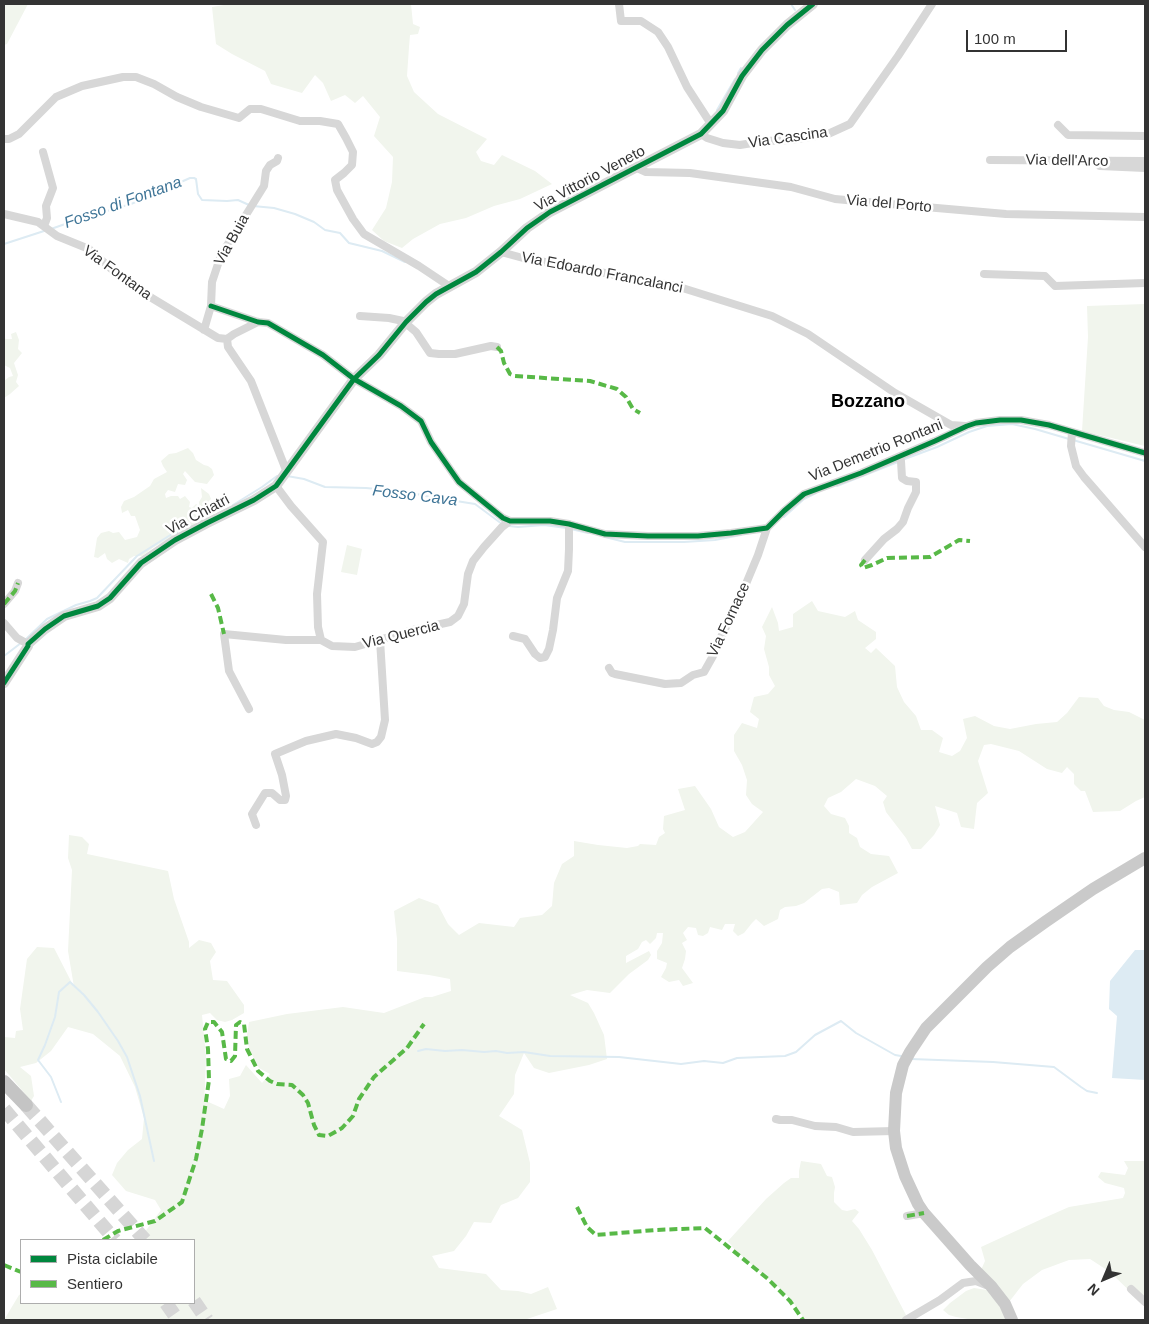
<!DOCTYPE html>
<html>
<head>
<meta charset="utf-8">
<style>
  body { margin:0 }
  #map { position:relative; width:1149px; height:1324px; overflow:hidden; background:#fff; font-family:Arial,sans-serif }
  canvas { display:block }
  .frame { position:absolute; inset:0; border:5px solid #333; pointer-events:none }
  .legend { position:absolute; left:20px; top:1239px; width:175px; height:65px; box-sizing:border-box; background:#fff; border:1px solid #adadad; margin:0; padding:6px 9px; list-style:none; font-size:15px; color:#333 }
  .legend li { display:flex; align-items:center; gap:10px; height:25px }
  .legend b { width:25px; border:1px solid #adadad }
  .north { position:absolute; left:1079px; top:1254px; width:50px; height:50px; -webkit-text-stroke:4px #fff; paint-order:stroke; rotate:225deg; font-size:14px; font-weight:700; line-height:20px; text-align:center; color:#333 }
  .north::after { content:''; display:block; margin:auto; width:18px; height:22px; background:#333; clip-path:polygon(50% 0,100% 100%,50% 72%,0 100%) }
  .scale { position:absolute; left:966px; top:30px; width:101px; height:22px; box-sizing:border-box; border:2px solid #333; border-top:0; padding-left:6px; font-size:15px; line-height:18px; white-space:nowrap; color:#333; -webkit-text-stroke:4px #fff; paint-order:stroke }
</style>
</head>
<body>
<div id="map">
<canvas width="1149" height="1324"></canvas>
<div class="frame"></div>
<ul class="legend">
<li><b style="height:6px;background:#00873e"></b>Pista ciclabile</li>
<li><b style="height:6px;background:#58b947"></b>Sentiero</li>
</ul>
<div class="north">N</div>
<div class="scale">100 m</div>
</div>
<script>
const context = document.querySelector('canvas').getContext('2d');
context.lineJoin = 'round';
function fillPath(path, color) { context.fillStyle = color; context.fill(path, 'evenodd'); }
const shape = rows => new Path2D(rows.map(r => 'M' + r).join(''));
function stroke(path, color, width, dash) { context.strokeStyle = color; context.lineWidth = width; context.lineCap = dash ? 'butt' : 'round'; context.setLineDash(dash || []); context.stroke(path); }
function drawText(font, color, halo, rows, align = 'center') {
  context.font = font + ' Arial,sans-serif'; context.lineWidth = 5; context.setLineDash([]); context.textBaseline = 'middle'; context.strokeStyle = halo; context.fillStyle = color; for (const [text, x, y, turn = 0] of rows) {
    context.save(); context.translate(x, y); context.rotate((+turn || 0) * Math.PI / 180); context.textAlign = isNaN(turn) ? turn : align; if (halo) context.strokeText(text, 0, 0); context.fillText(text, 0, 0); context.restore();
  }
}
const green = shape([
  [4,4,28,4,7,44,4,45],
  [230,4,411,4,413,24,420,27,418,34,410,35,409,47,407,76,414,92,438,114,487,139,476,152,481,161,494,165,502,155,535,171,552,184,520,199,494,206,466,218,440,224,413,239,402,248,384,241,372,230,386,208,392,182,393,157,374,136,380,117,363,96,355,103,345,95,331,101,323,83,315,75,302,93,271,84,265,71,232,54,216,44,212,7],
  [1145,304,1145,446,1082,431,1088,337,1087,306],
  [16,332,19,340,18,349,22,353,14,363,18,375,16,382,19,386,10,394,4,398,4,381,9,377,13,376,10,368,4,365,4,338,6,339,12,339,11,334],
  [188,448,193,453,196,460,204,465,208,466,212,469,214,475,207,484,195,482,185,471,183,474,187,480,185,485,178,484,175,492,168,490,165,494,166,498,171,496,178,496,180,499,185,496,190,502,189,507,192,508,196,504,199,506,199,502,202,497,201,488,209,494,211,499,207,503,212,517,184,530,154,547,142,556,134,556,129,559,128,563,119,559,112,563,107,559,105,553,98,558,94,557,97,538,101,533,109,531,113,533,119,532,125,540,137,537,140,530,135,516,131,516,128,510,122,513,121,507,124,501,134,497,150,486,154,479,167,472,163,466,161,461,169,454,176,453],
  [347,545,362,549,357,575,341,572],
  [812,601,818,611,845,617,855,611,858,620,876,632,876,639,865,648,871,653,876,648,895,666,897,687,904,702,916,716,921,730,932,730,943,738,939,752,952,756,960,751,967,738,963,719,975,716,994,726,1010,729,1036,724,1057,722,1067,713,1079,697,1098,698,1104,706,1114,710,1129,712,1145,720,1145,797,1136,801,1120,811,1093,812,1085,791,1081,791,1074,784,1074,774,1067,767,1062,773,1047,769,1019,751,991,744,984,745,978,761,988,793,977,803,974,829,961,827,957,813,935,806,940,825,934,835,921,849,912,849,906,838,886,812,883,802,887,796,875,786,856,779,841,792,828,798,824,806,831,814,845,818,849,826,849,833,857,838,860,847,871,854,889,856,898,873,872,887,862,895,857,903,840,905,839,892,829,888,822,889,804,903,796,906,785,907,780,910,778,919,764,926,756,919,752,923,744,933,738,936,733,931,735,924,725,924,722,930,710,927,708,933,703,936,698,935,696,928,688,927,683,933,687,940,682,943,686,951,685,959,682,968,693,983,683,986,679,980,669,982,661,977,666,968,667,963,657,959,657,951,662,943,663,933,657,933,656,938,650,944,646,940,642,942,638,949,626,956,626,963,649,951,651,955,648,960,629,974,610,993,587,990,570,995,588,1003,594,1013,604,1035,607,1059,589,1065,549,1073,534,1068,524,1053,515,1075,514,1094,499,1116,522,1130,530,1163,530,1182,518,1198,501,1205,491,1223,474,1222,466,1236,454,1251,432,1256,439,1268,486,1274,501,1290,518,1291,531,1294,548,1287,557,1309,524,1320,4,1320,19,1295,21,1294,21,1303,194,1303,194,1240,139,1240,161,1210,155,1200,126,1191,112,1175,117,1163,128,1150,142,1139,144,1118,135,1087,120,1056,93,1034,68,1027,51,1051,36,1063,20,1067,31,1076,34,1096,31,1101,4,1069,4,1037,15,1038,16,1031,23,1030,20,1009,27,959,37,947,54,948,74,987,68,951,72,870,68,858,69,835,82,837,89,844,87,854,168,871,174,899,189,942,189,948,199,940,211,943,216,952,210,961,213,980,227,981,244,1005,244,1013,232,1020,225,1022,217,1020,210,1013,202,1015,206,1056,205,1086,204,1100,224,1109,230,1096,229,1079,240,1076,246,1065,262,1083,270,1074,259,1068,249,1049,247,1035,249,1022,287,1014,343,1007,384,1013,425,997,432,997,451,991,450,979,429,975,397,971,397,939,394,911,419,898,438,905,448,924,459,935,479,923,514,927,520,918,542,915,552,906,554,883,562,864,574,856,574,841,598,845,627,848,638,846,640,844,656,845,659,837,665,833,663,829,664,816,685,810,678,789,695,786,711,809,719,827,733,837,745,832,763,812,752,804,746,795,747,780,742,765,734,751,734,735,742,723,757,728,759,719,750,712,754,697,768,694,775,686,769,675,769,667,764,649,766,636,762,627,772,607,778,623,779,631,793,627,793,614],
  [801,1161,821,1164,827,1176,832,1177,835,1187,834,1193,834,1202,842,1210,847,1211,855,1209,859,1212,852,1221,859,1229,872,1250,906,1315,902,1320,805,1320,792,1301,781,1289,762,1274,735,1250,728,1241,766,1199,784,1183,791,1178,799,1178,799,1171],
  [1124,1161,1145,1161,1145,1306,1110,1272,1090,1259,1069,1260,1042,1270,1023,1284,1009,1302,981,1270,985,1261,981,1247,1044,1218,1069,1207,1123,1198,1125,1193,1124,1188,1105,1183,1098,1177,1101,1172,1125,1175,1128,1168],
  [974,1288,987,1290,1001,1308,1007,1320,974,1320,956,1317,949,1315,943,1310,950,1303,966,1291]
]);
const water = shape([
  [1135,950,1145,950,1145,1080,1112,1078,1117,1016,1109,1009,1110,981]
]);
const stream = shape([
  [791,4,795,10],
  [738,73,741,68],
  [717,110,735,79],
  [253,206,274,208,295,214,314,222,325,230,340,233,349,243,382,251,405,262],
  [51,229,82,218,131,204,190,178,194,178,196,179,198,194,202,200,227,201,238,200,249,205],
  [4,244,44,231],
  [1073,440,1145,461],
  [902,460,937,447,969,432,987,426,1012,424,1035,429,1069,439],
  [287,476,304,479,325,487,366,488,408,492,425,496,475,504,502,524],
  [837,486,898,462],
  [233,505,262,487,277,476,279,476],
  [784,517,804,499,816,493],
  [509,526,518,527,544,525,566,528],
  [571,529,588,533],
  [605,537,625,542,684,542,715,540,741,535],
  [25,640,47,619,76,605,90,601,97,598,137,556,172,534,191,526],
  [4,656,21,643],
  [418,1051,426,1049,445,1051,462,1050,484,1052,496,1051,507,1053,524,1052,550,1056,619,1057,681,1064,704,1061,723,1063,737,1058,785,1056,796,1052,815,1035,841,1021,856,1033,895,1055,901,1056],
  [911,1059,993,1062,1054,1067,1081,1087,1087,1091,1097,1093],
  [61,1102,51,1077,38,1060,45,1045,55,1017,59,992,70,982,84,995,98,1012,118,1041,127,1057,140,1096,154,1161]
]);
const motorwayTunnel = shape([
  [26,1105,145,1240],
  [4,1109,115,1240],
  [194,1301,207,1320],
  [166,1303,178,1320]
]);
const minor = shape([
  [619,4,621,21,641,21,658,32,668,47,687,87,711,124],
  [1058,125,1068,135,1145,136],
  [701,134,707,138,723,143,740,145,765,141,791,140,828,134,850,124,898,56,932,4],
  [4,139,9,139,19,134,56,97,82,86,123,77,136,77,154,84,177,97,201,107,239,118,250,109,261,109,300,121,320,121,338,124,346,138,353,152,352,165,344,173,335,180,337,190,353,219,364,234,419,266,449,286],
  [43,152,53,188,46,206,47,218,44,226],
  [990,160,1145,161],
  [1100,166,1145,168],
  [635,167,646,172,690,173,791,187,835,199,879,203,1006,214,1145,217],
  [4,214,38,222,57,236,89,249,127,283,218,338,227,339],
  [501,252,523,258,676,286,772,316,808,334,895,393,951,425,965,426],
  [984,274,1045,276,1055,286,1145,283],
  [211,306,258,322,268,323,323,355,354,379,401,406,421,421,431,442,459,482,503,518,510,521,550,521,569,524,605,534,648,536,698,536,731,533,767,528,784,511,804,494,861,473,935,441,967,426,976,423,1000,420,1021,420,1049,425,1145,453],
  [360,316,389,318,403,321,416,332,430,353,439,354,455,354,491,346,497,347],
  [204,330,211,306,212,282,221,255,264,186,266,171,270,165,277,161,278,158],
  [227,339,228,347,251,381,286,470],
  [227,339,234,334,258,322],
  [1072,432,1071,446,1076,466,1084,477,1145,547],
  [276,486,291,506,323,542,317,594,318,627,321,640],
  [865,560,884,539,897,529,903,522,908,508,916,492,916,482,907,481,902,478,901,461,899,457],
  [4,604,15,591,18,583],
  [4,623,17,638,28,644],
  [513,636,525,639,535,654,540,658,545,657,549,649,553,630,557,598,568,571,569,549,569,524],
  [609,668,612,673,615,674,665,684,681,683,693,675,704,672,713,656,720,639,738,603,758,555,767,528],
  [249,709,229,671,224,634,286,640,321,640,332,646,355,647,413,630,450,622,458,616,464,604,468,574,473,561,484,547,502,527,510,521],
  [256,825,252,814,265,793,272,793,280,800,285,800,286,796,282,775,275,754,306,741,336,734,356,738,372,744,377,742,381,737,385,720,380,640],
  [776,1119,780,1120,792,1120,815,1126,836,1127,853,1132,894,1131],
  [907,1216,924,1213],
  [1131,1289,1145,1302],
  [906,1320,940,1300,963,1283,976,1281,986,1285]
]);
const tertiary = shape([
  [4,683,28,646,28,644,45,629,64,616,98,606,110,598,141,563,175,540,207,523,254,500,276,486,354,379,379,355,406,322,426,302,436,294,476,272,501,252,527,228,550,212,701,134,723,111,742,76,762,50,787,25,813,4]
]);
const primary = shape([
  [1012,1320,1005,1304,991,1286,970,1265,924,1213,918,1204,905,1176,896,1148,894,1131,896,1093,903,1065,910,1052,926,1028,987,967,1010,947,1045,922,1093,889,1145,858]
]);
const motorway = shape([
  [4,1082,26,1105]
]);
const quiet = shape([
  [497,347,501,351,504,363,510,374,515,376,590,381,617,389,626,397,633,409,640,413],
  [865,560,861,565,863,568,872,565,887,558,930,557,959,540,970,541],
  [211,594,218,608,224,634],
  [4,604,15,591,18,583],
  [577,1207,587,1227,596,1235,655,1230,705,1228,768,1279,790,1301,803,1320],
  [907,1216,924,1213],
  [103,1240,118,1231,155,1221,182,1202,196,1159,202,1129,209,1080,208,1049,205,1029,208,1022,214,1022,222,1032,226,1059,231,1061,235,1056,236,1025,240,1022,244,1024,247,1049,258,1071,270,1081,277,1084,292,1085,303,1095,308,1103,314,1125,319,1135,328,1136,342,1128,353,1116,359,1099,374,1077,407,1048,424,1024],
  [4,1265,21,1272]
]);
const cycleway = shape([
  [211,306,258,322,268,323,323,355,354,379,401,406,421,421,431,442,459,482,503,518,510,521,550,521,569,524,605,534,648,536,698,536,731,533,767,528,784,511,804,494,861,473,935,441,967,426,976,423,1000,420,1021,420,1049,425,1145,453],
  [4,683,28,646,28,644,45,629,64,616,98,606,110,598,141,563,175,540,207,523,254,500,276,486,354,379,379,355,406,322,426,302,436,294,476,272,501,252,527,228,550,212,701,134,723,111,742,76,762,50,787,25,813,4]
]);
const streetNames = [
  ["Via Cascina",788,138,-8],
  ["Via dell'Arco",1067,161,1],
  ["Via Vittorio Veneto",590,179,-28],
  ["Via del Porto",889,204,5],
  ["Via Buia",232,240,-61],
  ["Via Fontana",117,273,36],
  ["Via Edoardo Francalanci",602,273,11],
  ["Via Demetrio Rontani",876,451,-22],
  ["Via Chiatri",198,515,-28],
  ["Via Fornace",729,620,-65],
  ["Via Quercia",401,635,-14]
];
const waterNames = [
  ["Fosso di Fontana",123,203,-20],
  ["Fosso Cava",415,496,7]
];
const quarterNames = [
  ["Bozzano",868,402]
];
fillPath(green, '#f1f5ed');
fillPath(water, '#ddebf3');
stroke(stream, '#ddebf3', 2);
stroke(motorwayTunnel, '#d6d6d6', 14, [14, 7]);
stroke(minor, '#d7d7d7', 8);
stroke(tertiary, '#d7d7d7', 10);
stroke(primary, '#cacaca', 12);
stroke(motorway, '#c4c4c4', 14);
stroke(quiet, '#58b947', 4, [8, 4]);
stroke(cycleway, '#00873e', 5);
drawText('15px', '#333', '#fff', streetNames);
drawText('italic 16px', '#3f7597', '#fff', waterNames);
drawText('bold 18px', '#000', '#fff', quarterNames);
</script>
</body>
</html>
